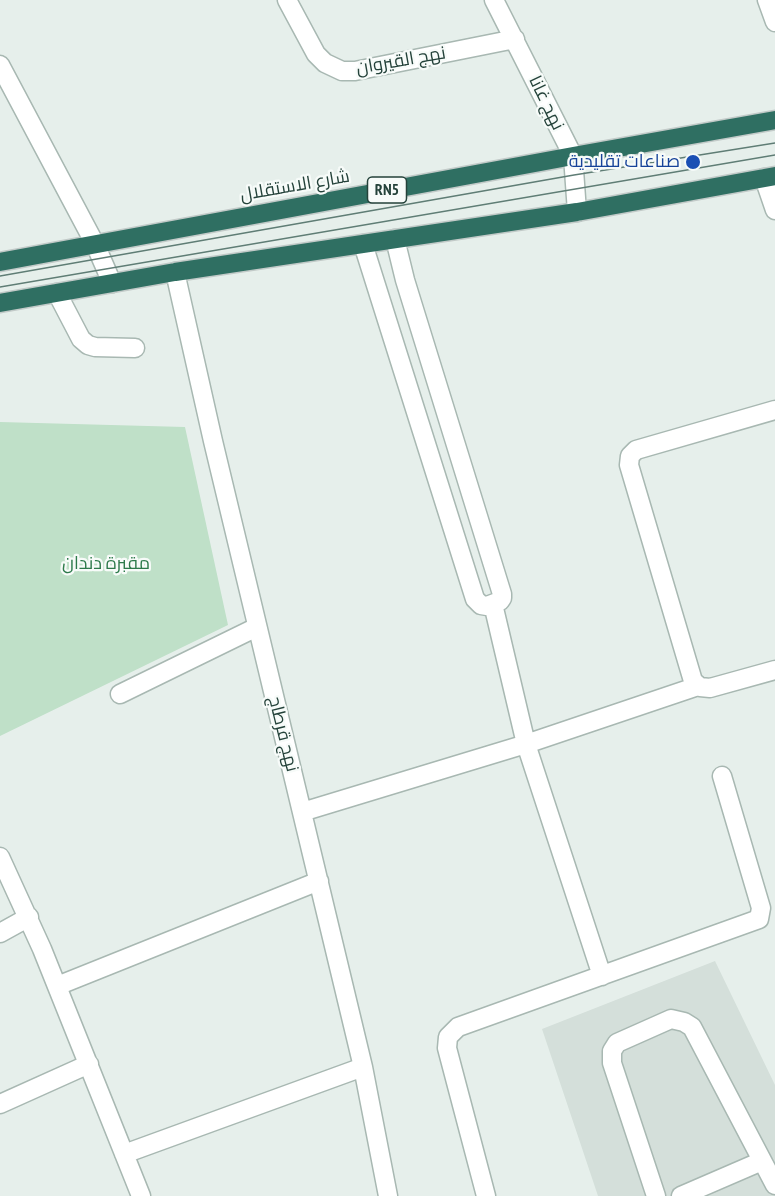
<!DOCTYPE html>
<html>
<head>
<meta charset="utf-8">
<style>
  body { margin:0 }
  canvas { display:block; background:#e6efeb }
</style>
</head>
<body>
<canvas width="775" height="1196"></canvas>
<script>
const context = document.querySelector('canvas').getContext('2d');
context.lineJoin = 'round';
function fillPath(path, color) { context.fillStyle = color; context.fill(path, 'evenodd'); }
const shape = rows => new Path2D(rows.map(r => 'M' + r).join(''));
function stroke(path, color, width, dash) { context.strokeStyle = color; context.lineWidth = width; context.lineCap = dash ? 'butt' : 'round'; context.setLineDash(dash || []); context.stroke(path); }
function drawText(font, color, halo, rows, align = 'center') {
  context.font = font + ' "PT Sans Narrow",Cairo,sans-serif'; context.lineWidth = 4.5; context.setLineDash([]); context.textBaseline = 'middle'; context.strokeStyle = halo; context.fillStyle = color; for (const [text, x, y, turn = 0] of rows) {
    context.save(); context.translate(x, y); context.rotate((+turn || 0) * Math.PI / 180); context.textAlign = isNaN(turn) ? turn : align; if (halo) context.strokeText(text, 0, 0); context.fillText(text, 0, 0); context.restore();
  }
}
const built = shape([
  [715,961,775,1085,775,1196,598,1196,542,1029]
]);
const green = shape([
  [0,422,185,427,228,625,0,736]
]);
const minor = shape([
  [287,0,316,54,325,63,342,71,355,71,515,39],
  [494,0,573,156,577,212],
  [767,0,775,22],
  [0,65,95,244,112,283],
  [764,178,775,210],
  [363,244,475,599,481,605,487,606,500,601,502,598,502,594,405,280,395,239],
  [175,272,213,441,363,1067,388,1196],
  [57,293,81,339,88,345,95,347,135,348],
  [775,410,636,450,630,456,629,465,693,681,700,687,710,688,775,670],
  [493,604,526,744,602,976],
  [120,694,257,627],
  [302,812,526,744,698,686],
  [0,857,42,949,141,1196],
  [0,933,29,917],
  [57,986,319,881],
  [0,1104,89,1064],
  [124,1154,363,1067],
  [486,1196,447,1048,448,1037,458,1027,759,919,761,908,722,776],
  [656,1196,612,1063,612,1051,617,1043,671,1019,684,1022,692,1027,775,1185],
  [681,1196,762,1161]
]);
const highway = shape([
  [0,262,573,156,775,120],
  [0,303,175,272,577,212,775,176]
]);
const tram = shape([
  [0,276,574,175,775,143],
  [0,287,775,155]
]);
const markers = [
  [693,162,8,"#1a4fb4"]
];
const shields = [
  [387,190,39]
];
const shieldNames = [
  ["RN5",387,190]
];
const streetNames = [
  ["نهج القيروان",401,61,-10],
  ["نهج غانا",546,103,64],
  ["شارع الاستقلال",295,186,-10],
  ["نهج قرطاج",283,734,76]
];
const transitNames = [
  ["صناعات تقليدية",680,162]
];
const parkNames = [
  ["مقبرة دندان",106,564]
];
fillPath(built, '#d4dfda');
fillPath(green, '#bfe0c8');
stroke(minor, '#a8b8b2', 21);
stroke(highway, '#c2cac8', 21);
stroke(minor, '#fff', 18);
stroke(highway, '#2f6f62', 18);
stroke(tram, '#5f7d75', 1.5);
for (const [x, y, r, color] of markers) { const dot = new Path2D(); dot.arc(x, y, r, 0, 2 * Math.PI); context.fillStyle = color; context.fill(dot); stroke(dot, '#f7fbf9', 2); }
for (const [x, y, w] of shields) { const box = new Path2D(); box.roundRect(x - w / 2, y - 13, w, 26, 4.5); context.fillStyle = '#f7fbf9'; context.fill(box); stroke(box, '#24423a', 1.5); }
drawText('bold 16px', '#24423a', null, shieldNames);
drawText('18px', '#24423a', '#f7fbf9', streetNames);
drawText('18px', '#164399', '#f7fbf9', transitNames, 'right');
drawText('18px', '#2d7a4b', '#f7fbf9', parkNames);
</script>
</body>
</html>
